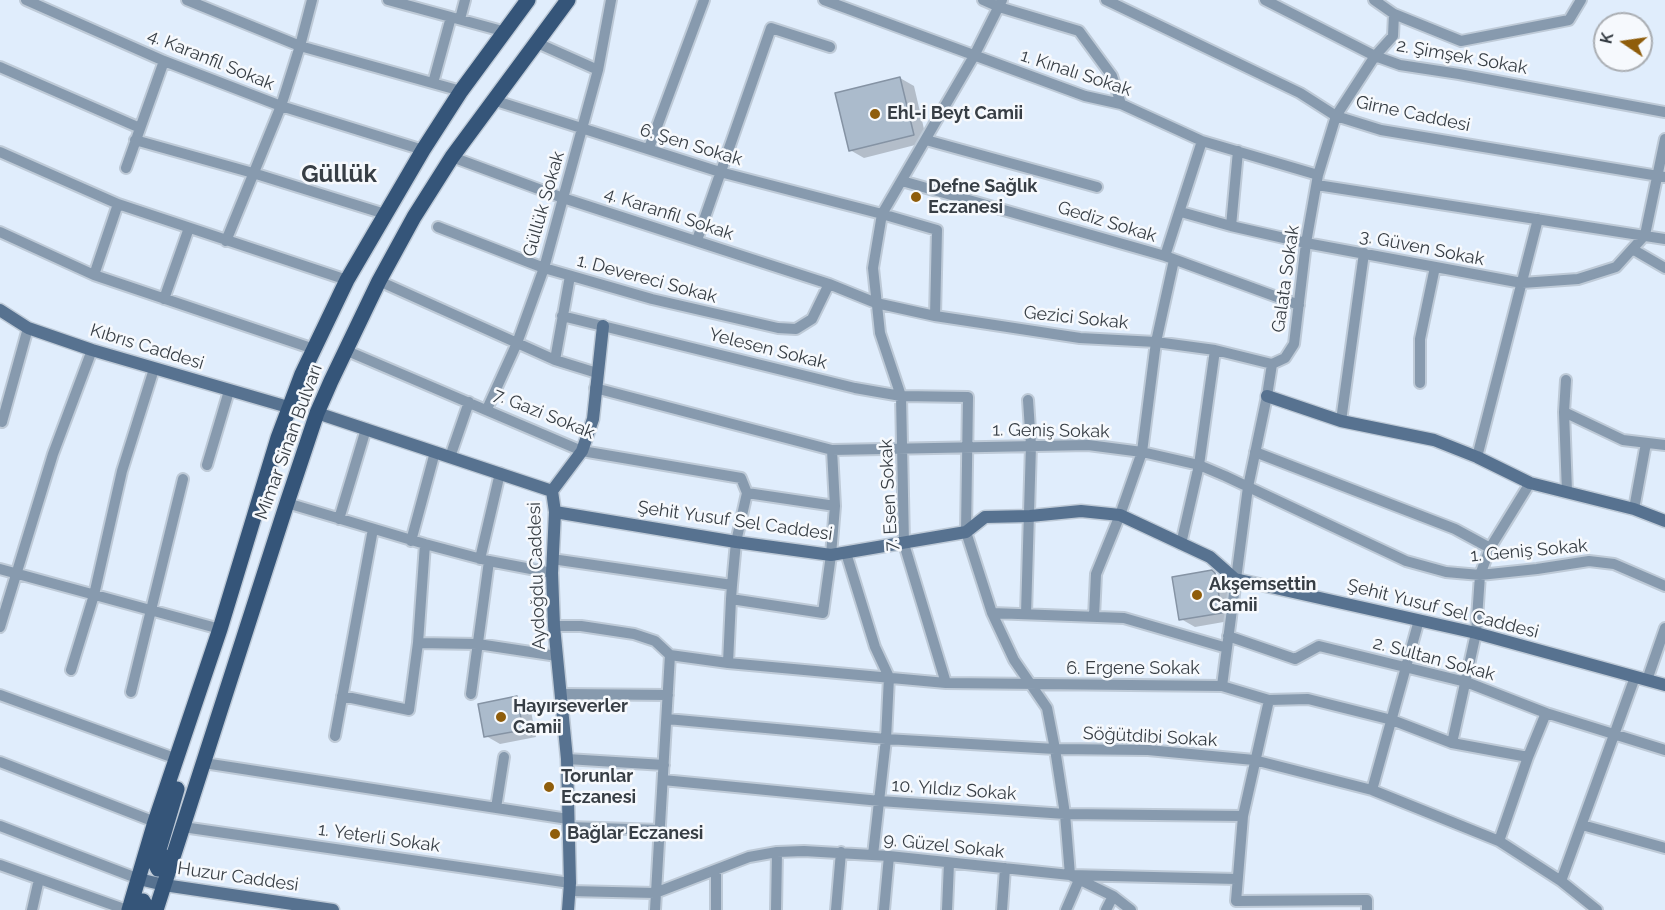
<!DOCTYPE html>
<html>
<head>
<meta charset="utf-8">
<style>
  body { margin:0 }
  #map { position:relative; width:1665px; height:910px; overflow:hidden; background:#e0edfc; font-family:Raleway,sans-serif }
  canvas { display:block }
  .north { position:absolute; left:1593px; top:12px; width:60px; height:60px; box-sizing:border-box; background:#f6f9fd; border:2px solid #aaaeb3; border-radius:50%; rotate:283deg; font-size:16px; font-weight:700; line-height:24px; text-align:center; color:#373e45 }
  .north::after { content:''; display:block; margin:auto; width:21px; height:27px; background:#8f5d0b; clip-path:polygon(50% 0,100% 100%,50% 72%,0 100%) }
</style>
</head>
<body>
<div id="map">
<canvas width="1665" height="910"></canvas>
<div class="north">K</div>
</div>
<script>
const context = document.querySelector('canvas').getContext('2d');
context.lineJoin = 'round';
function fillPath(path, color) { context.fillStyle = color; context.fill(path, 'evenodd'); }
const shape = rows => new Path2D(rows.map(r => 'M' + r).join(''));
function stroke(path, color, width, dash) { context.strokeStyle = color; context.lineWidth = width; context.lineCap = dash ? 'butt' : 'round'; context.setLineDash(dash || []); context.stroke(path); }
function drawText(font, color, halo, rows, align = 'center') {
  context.font = font + ' Raleway,sans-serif'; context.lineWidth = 5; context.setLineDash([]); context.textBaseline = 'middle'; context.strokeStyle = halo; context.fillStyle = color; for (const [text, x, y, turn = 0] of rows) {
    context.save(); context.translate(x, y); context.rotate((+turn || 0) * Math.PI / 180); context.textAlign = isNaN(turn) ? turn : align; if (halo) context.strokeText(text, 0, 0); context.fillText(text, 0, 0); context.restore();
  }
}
const shadow = shape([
  [900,78,914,86,927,142,864,158,850,150],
  [1212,572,1229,582,1235,620,1195,627,1181,619],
  [516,698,530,706,536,737,500,744,486,736]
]);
const building = shape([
  [900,77,914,135,849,151,835,93,900,77],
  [1212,570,1215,573,1222,613,1179,620,1172,577,1212,570],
  [517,696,523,730,484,737,478,704,517,696]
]);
const minor = shape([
  [26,0,164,61,281,106,423,150],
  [187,0,300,46,461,91],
  [388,0,506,32],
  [824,0,1085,96,1121,104,1202,141,1318,175],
  [983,0,999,7,1079,31,1112,76,1121,104],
  [1106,0,1300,93,1336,116,1381,130,1665,177],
  [1265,0,1375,56,1400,65,1459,74,1665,112],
  [1374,0,1394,14,1461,41,1569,20,1581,0],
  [460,19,465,0],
  [535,42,598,70],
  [0,67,140,128],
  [433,83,451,17],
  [493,100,720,172,882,214,937,230,935,316],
  [135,140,253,173,385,214],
  [926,140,1097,187],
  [649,148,704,0],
  [0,152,118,204,94,275],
  [452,157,563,198,829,284,876,303,935,316,1080,338,1156,342,1215,350,1272,364],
  [126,168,164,61],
  [902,181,1165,256,1299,305],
  [1317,185,1665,239],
  [118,204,347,280],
  [1181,212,1231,226,1306,243,1522,283,1578,279,1616,267,1645,235,1665,139],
  [1231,226,1238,151],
  [438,227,544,268,652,299,778,328,796,329,812,319,829,284],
  [0,232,94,275,314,349],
  [697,240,771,28,830,47],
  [226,241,281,106,300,46,312,0],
  [1634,250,1665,268],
  [1165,256,1202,141],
  [379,281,555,360,597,373],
  [164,299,189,228],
  [562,316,855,388,901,396,968,397,966,532,992,613,1014,660,1047,708,1055,749,1065,814,1070,875,1113,896,1131,910],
  [345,350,582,451,741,478,747,493,835,506],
  [555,360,570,276],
  [1566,380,1564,412,1567,492],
  [1420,383,1420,339,1435,267],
  [595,388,832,450,1088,445,1142,452,1199,465,1225,476,1406,561,1446,572,1480,575,1537,569,1589,561,1614,564,1665,586],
  [487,409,517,343,544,268,598,70,611,0],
  [1564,412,1623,440,1665,445],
  [0,421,2,422,28,328],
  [1341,421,1364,253],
  [1255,452,1455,529,1490,548],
  [450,457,469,402],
  [1477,457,1538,219],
  [207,465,229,391],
  [287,503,425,544,489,561,552,573],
  [1634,509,1646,443],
  [339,519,366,429],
  [411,541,435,452],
  [1181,544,1199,465,1215,350],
  [846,553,875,647,889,677,886,739,873,855],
  [480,559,500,473],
  [552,559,732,585,731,599,823,613,831,555,835,506,832,450],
  [0,569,220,629],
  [732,585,736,542,747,493],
  [992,613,1124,618,1227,648],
  [1026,614,1031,445,1028,400],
  [1094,617,1096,574,1120,515,1142,452,1156,342,1174,260],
  [554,626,581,626,634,634,655,641,670,655,728,663,946,683,1222,686,1269,700,1308,699,1392,720,1452,743,1528,757],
  [0,627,53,454,92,350],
  [1228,636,1295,659,1319,646,1466,682,1546,713,1665,750],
  [418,643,478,644,557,656],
  [728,663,731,599],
  [71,670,94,595,122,471,154,369],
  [1647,680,1665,628],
  [946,683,904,544,901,396,880,333,873,268,882,214,974,56,1002,0],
  [1222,686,1248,487,1267,396,1272,364,1285,358,1294,344,1306,243,1318,175,1336,116,1375,56,1393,36,1394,14],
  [131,692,183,479],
  [471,694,489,561],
  [561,694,668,695],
  [0,695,177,759],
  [342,696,409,710,418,643,425,544],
  [1269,700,1243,816,1236,901,1367,900,1367,910],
  [667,719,886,739,1055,749,1148,750,1254,760,1372,790,1499,841,1561,881,1597,910],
  [335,736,373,529],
  [1452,743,1476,633,1480,575,1490,548,1530,483],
  [567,759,664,765],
  [0,762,155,822],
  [204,763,568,819],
  [663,780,880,801,1065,814,1243,816],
  [1372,790,1419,620],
  [496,808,504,757],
  [1582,825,1665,848],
  [0,826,139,879],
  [183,827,570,883],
  [569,827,660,830],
  [1499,841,1528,757,1546,713],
  [0,865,127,910],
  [716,870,716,910],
  [1561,881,1635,677],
  [570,891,655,893,749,857,777,852,804,851,889,856,1070,875,1237,879],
  [32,910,39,879],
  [655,910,670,655],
  [776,910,777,852],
  [836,910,841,852],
  [884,910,889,856],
  [947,910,949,863],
  [1002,910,1005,868],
  [1066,910,1079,880],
  [1106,910,1113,896]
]);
const secondary = shape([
  [0,310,28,328,92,350,288,407],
  [1267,396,1341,421,1434,440,1477,457,1530,483,1634,509,1665,521],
  [317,413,552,491],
  [555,512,736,542,831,555,966,532,985,517,1030,516,1081,511,1120,515,1210,557,1235,579,1476,633,1665,685],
  [139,879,164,885,333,910],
  [568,910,570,883,567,759,554,626,552,573,555,512,552,491,582,451,593,419,603,326]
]);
const primary = shape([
  [171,856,165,868,158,869,155,863,177,789],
  [129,910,155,822,220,629,278,438,302,374,347,280,423,150,461,91,528,0],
  [130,910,137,901,143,901,146,906,145,910],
  [156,910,287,503,317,413,331,381,379,281,414,217,452,157,568,0]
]);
const markers = [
  [875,114,6,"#8f5d0b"],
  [916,197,6,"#8f5d0b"],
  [1197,595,6,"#8f5d0b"],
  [501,717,6,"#8f5d0b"],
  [549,787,6,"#8f5d0b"],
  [555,834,6,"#8f5d0b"]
];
const streetNames = [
  ["2. Şimşek Sokak",1462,57,10],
  ["4. Karanfil Sokak",211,60,22],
  ["1. Kınalı Sokak",1076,73,18],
  ["Girne Caddesi",1413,114,12],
  ["6. Şen Sokak",691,145,17],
  ["Güllük Sokak",544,204,-74],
  ["4. Karanfil Sokak",669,214,18],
  ["Gediz Sokak",1107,222,17],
  ["3. Güven Sokak",1422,248,11],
  ["1. Devereci Sokak",647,279,15],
  ["Galata Sokak",1286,279,-82],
  ["Gezici Sokak",1076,318,6],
  ["Kıbrıs Caddesi",147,347,17],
  ["Yelesen Sokak",768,349,14],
  ["7. Gazi Sokak",544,414,22],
  ["1. Geniş Sokak",1051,431,1],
  ["Mimar Sinan Bulvarı",289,442,-70],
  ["7. Esen Sokak",889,495,-93],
  ["Şehit Yusuf Sel Caddesi",735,521,8],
  ["1. Geniş Sokak",1529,551,-5],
  ["Aydoğdu Caddesi",537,576,-92],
  ["Şehit Yusuf Sel Caddesi",1443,609,14],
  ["2. Sultan Sokak",1434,659,15],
  ["6. Ergene Sokak",1133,669],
  ["Söğütdibi Sokak",1150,737,3],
  ["10. Yıldız Sokak",954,790,4],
  ["1. Yeterli Sokak",379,838,8],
  ["9. Güzel Sokak",944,846,6],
  ["Huzur Caddesi",238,877,8]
];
const poiNames = [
  ["Ehl-i Beyt Camii",887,114],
  ["Defne Sağlık",928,187],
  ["Eczanesi",928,208],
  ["Akşemsettin",1209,585],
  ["Camii",1209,606],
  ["Hayırseverler",513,707],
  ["Camii",513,728],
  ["Torunlar",561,777],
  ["Eczanesi",561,798],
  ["Bağlar Eczanesi",567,834]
];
const districtNames = [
  ["Güllük",339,175]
];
fillPath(shadow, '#0003');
fillPath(building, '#abbbcc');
stroke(building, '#8593a4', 1.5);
stroke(minor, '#becad7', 14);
stroke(secondary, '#becad7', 15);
stroke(primary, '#becad7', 18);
stroke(minor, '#879aae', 10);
stroke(secondary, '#577290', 12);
stroke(primary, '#355579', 15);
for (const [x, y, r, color] of markers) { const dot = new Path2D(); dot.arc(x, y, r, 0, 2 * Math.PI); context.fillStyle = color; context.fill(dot); stroke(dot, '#f6f9fd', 2); }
drawText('18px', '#373e45', '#f6f9fd', streetNames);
drawText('bold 18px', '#373e45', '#f6f9fd', poiNames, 'left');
drawText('bold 24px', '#373e45', '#f6f9fd', districtNames);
</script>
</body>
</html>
